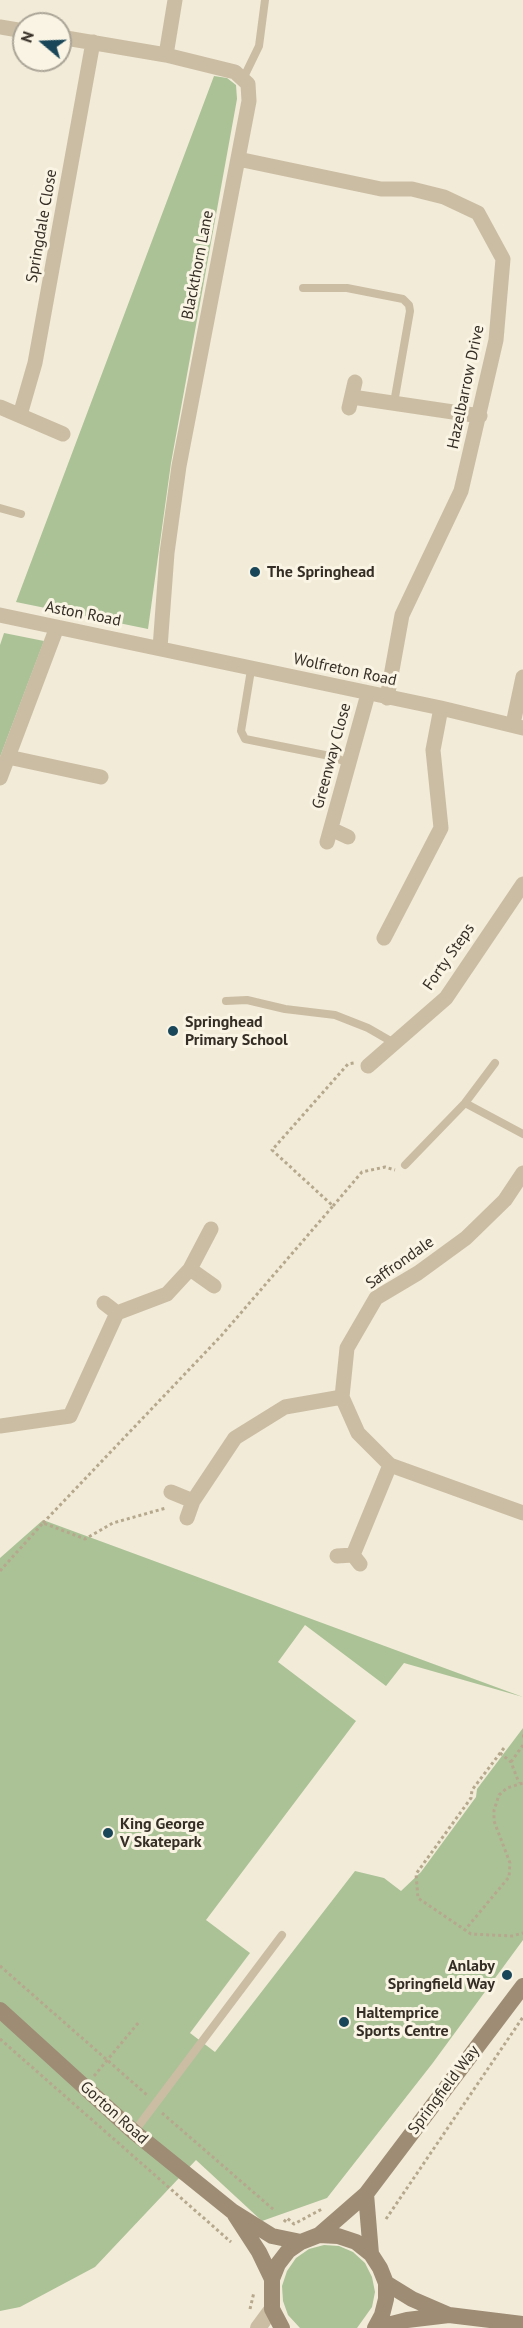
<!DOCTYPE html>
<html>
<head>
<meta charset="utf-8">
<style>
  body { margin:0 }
  #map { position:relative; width:523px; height:2328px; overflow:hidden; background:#f2ebd8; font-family:"PT Sans",sans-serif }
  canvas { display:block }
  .north { position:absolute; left:12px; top:12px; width:60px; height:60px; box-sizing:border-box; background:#faf4e4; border:2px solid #aba598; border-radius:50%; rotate:289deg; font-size:16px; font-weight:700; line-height:24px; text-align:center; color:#352e26 }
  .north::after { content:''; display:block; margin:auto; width:21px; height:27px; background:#194759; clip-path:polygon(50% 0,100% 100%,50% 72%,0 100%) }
</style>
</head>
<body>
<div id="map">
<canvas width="523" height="2328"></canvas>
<div class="north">N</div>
</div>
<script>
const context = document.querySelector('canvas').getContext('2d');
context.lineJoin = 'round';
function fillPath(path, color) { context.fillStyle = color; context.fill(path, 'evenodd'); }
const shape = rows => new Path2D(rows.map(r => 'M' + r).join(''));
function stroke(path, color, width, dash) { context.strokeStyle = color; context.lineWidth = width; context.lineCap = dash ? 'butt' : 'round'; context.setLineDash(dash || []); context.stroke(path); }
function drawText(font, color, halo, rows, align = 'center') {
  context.font = font + ' "PT Sans",sans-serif'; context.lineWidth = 6; context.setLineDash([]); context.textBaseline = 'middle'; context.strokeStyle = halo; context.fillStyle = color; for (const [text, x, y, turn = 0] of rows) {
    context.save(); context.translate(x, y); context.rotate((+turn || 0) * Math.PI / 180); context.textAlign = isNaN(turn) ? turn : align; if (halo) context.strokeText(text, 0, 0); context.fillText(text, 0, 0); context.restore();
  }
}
const green = shape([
  [214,76,227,78,236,85,237,99,171,463,148,629,16,602],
  [4,633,44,641,0,757,0,645],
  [43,1520,523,1697,404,1663,386,1686,305,1625,278,1662,356,1721,206,1920,250,1953,190,2033,215,2052,355,1871,384,1878,401,1891,421,1872,476,1797,477,1789,523,1728,523,1940,432,2064,327,2198,262,2221,196,2160,95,2267,20,2307,0,2311,0,1558],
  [324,2245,339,2246,353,2252,365,2263,372,2277,375,2292,372,2307,357,2328,300,2328,288,2315,283,2301,282,2286,287,2271,296,2258,309,2249]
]);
const path = shape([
  [333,1206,362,1172,385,1167,395,1170],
  [43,1523,221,1336,333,1206,272,1150,348,1064,354,1063],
  [0,1571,43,1523,85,1539,113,1523,166,1508],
  [522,1736,523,1736],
  [504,1748,472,1790,471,1798,416,1874,418,1898,471,1934,512,1936,523,1933],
  [500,1753,511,1762,519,1783],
  [511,1762,523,1745],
  [464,1931,509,1877,510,1863,494,1821,494,1810,499,1795,507,1788,523,1783],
  [0,1966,147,2095],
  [0,2039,231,2242],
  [94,2076,139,2022],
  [162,2113,274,2210],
  [386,2219,523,2017],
  [284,2222,287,2218,294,2224,322,2209],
  [250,2309,254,2292]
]);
const service = shape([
  [243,79,259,46,265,0],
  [303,288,347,288,403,299,409,305,410,311,394,403],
  [0,508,21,514],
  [251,670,241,731,245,739,330,756,349,763],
  [226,1001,247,1000,285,1009,335,1015,368,1028,394,1043],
  [465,1103,523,1134],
  [405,1165,465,1103,495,1063],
  [134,2132,282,1935]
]);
const minor = shape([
  [0,27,24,31],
  [60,37,166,55,235,72,248,84,249,101,179,466,167,553,160,648],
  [166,55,175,0],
  [238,159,381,189,412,189,444,197,478,213,503,259,496,340,461,491,402,615,387,698],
  [352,397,480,416],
  [0,407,63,434],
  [349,408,355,382],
  [20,415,35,363,93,42],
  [0,615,441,708,523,728],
  [513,724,523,677],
  [8,757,101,777],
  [0,778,57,627],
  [331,829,348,837],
  [327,842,368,694],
  [384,938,441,828,433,750,441,708],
  [368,1066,446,998,523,884],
  [523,1173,505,1200,466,1238,418,1273,376,1298,347,1348,342,1397,358,1433,390,1465,523,1513],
  [190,1269,214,1286],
  [104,1303,117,1313],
  [0,1426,70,1416,117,1313,167,1294,190,1269,211,1229],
  [171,1492,193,1501],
  [187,1518,193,1501,235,1438,285,1407,342,1397],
  [353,1555,390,1465],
  [337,1556,353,1555,360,1564]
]);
const tertiary = shape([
  [258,2328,272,2309]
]);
const secondary = shape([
  [0,2010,134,2132,232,2211,272,2236,301,2242],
  [366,2194,371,2254],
  [235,2215,259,2252,272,2279],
  [319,2235,366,2194,523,1986],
  [386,2283,412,2299,449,2315],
  [282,2328,272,2309,272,2279,278,2264,288,2251,301,2242,319,2235,338,2236,356,2242,371,2254,380,2268,386,2283,386,2299,382,2315,375,2328],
  [376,2328,407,2320,449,2315,523,2324]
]);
const markers = [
  [255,572,6,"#194759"],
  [173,1031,6,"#194759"],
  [108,1833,6,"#194759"],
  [507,1975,6,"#194759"],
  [344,2022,6,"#194759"]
];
const streetNames = [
  ["Springdale Close",42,226,-80],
  ["Blackthorn Lane",198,265,-79],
  ["Hazelbarrow Drive",466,387,-78],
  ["Aston Road",83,614,11],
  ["Wolfreton Road",345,670,12],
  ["Greenway Close",332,756,-75],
  ["Forty Steps",449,957,-55],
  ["Saffrondale",400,1263,-35],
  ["Springfield Way",444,2090,-53],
  ["Gorton Road",114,2113,42]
];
const poiNames = [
  ["The Springhead",267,572],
  ["Springhead",185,1022],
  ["Primary School",185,1040],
  ["King George",120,1824],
  ["V Skatepark",120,1842],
  ["Anlaby",495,1966,"right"],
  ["Springfield Way",495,1984,"right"],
  ["Haltemprice",356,2013],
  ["Sports Centre",356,2031]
];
fillPath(green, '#abc297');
stroke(path, '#b6a88d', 3, [3, 3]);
stroke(service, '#cbbda3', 8);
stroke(minor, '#cbbda3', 15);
stroke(tertiary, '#cbbda3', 16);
stroke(secondary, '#9e8c75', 16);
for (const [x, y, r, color] of markers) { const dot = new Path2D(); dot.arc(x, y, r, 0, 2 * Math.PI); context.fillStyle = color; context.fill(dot); stroke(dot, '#faf4e4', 2); }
drawText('16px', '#352e26', '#faf4e4', streetNames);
drawText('bold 16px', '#352e26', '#faf4e4', poiNames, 'left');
</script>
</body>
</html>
